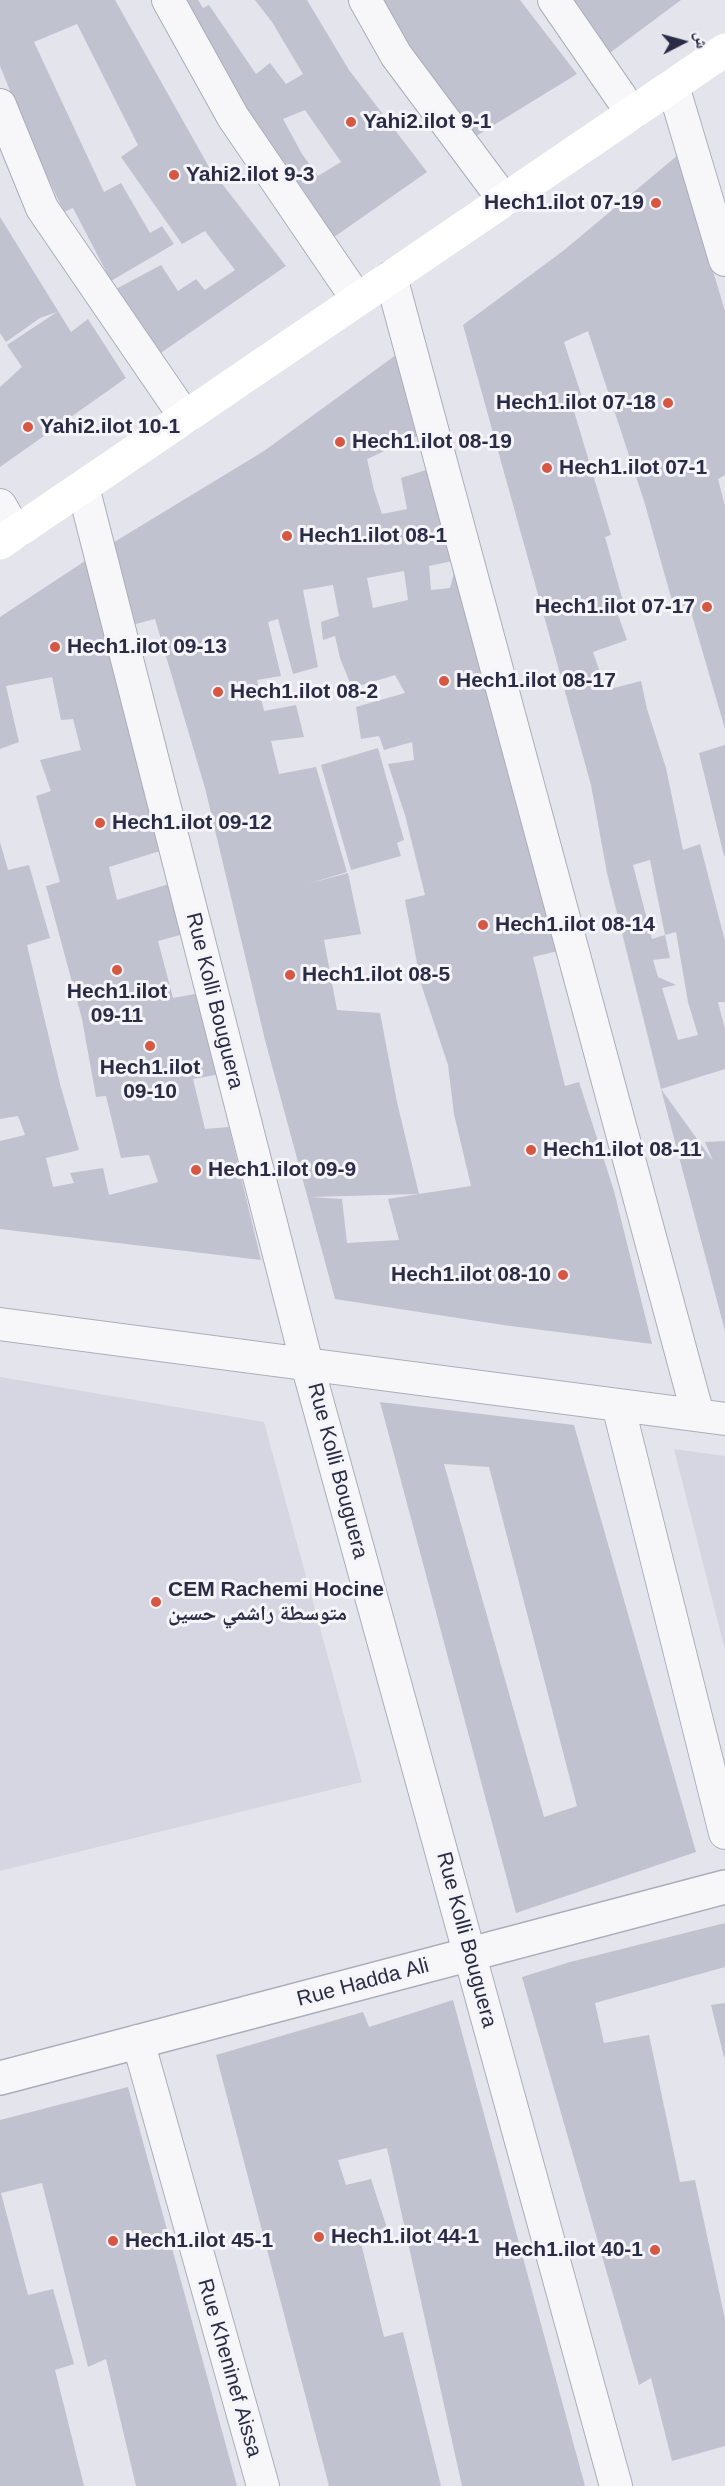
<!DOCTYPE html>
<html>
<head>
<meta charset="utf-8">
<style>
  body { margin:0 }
  #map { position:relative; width:725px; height:2486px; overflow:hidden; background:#e3e4ec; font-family:Helvetica,"Noto Naskh Arabic",sans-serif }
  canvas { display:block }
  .north { position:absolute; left:653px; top:12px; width:60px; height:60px; -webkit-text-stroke:4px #f4f4f9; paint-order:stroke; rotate:84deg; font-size:16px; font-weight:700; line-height:24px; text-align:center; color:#2a2c46 }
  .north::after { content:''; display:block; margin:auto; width:21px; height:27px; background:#2a2c46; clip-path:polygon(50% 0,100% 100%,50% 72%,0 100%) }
</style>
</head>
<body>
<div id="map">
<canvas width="725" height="2486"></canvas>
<div class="north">ش</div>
</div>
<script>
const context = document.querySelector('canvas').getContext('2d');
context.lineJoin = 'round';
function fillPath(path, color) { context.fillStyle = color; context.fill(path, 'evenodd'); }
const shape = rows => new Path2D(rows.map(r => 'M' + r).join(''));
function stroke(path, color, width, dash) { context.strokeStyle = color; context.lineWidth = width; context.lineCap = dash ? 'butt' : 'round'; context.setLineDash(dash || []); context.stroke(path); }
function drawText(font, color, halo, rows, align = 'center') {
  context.font = font + ' Helvetica,"Noto Naskh Arabic",sans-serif'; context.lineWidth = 6; context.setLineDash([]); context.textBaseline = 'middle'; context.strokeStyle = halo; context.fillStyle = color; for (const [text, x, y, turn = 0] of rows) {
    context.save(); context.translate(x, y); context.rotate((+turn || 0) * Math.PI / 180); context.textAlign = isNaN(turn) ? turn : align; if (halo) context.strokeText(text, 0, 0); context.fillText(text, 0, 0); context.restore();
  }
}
const built = shape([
  [0,1377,264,1422,362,1782,0,1871],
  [674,1449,725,1456,725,1650]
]);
const building = shape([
  [0,0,115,0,209,167,286,266,155,357,114,290,161,265,178,291,196,279,205,290,235,270,205,231,182,244,121,157,138,145,77,24,34,42,104,192,121,183,150,233,162,226,174,244,111,281,73,208,64,212,30,140,0,66],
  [173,0,198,0,203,8,209,5,256,74,270,63,286,84,303,74,272,22,255,0,307,0,349,70,427,172,327,242],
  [305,110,341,162,318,176,302,154,283,119],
  [381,0,520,0,577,74,468,141,419,74],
  [564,0,681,0,603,58],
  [678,155,725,311,725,475,718,479,725,506,725,729,689,605,674,608,644,501,588,331,564,342,582,397,571,401,611,535,605,537,626,612,618,615,627,640,593,652,606,690,641,681,647,709,666,768,683,850,700,844,725,941,725,1002,718,1002,725,1029,725,1069,661,1089,607,873,591,785,463,325,563,251],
  [650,860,665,935,652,939,633,865],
  [676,932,688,1002,698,1035,678,1040,662,988,676,985,658,977,653,960,670,958,665,935],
  [0,217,71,332,88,319,126,378,0,467,0,387,22,367,7,345,57,312,40,318,6,342,0,333],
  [400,352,422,434,367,459,374,490,382,514,407,509,401,478,432,468,562,950,533,957,565,1086,579,1082,614,1191,652,1344,503,1325,335,1299,265,1040,205,788,155,619,132,625,111,544,264,451],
  [457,560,450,588,431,590,429,566],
  [404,571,408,600,373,608,367,578],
  [333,585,339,616,321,622,323,640,335,636,340,658,352,688,395,675,405,693,356,707,361,739,379,736,384,750,412,742,414,760,388,764,405,815,425,895,405,900,421,984,448,1065,454,1114,471,1186,419,1194,397,1102,380,1013,337,1010,324,940,361,934,348,873,307,884,347,872,316,767,279,774,271,741,304,737,296,705,264,711,257,680,281,676,268,622,278,619,293,674,318,667,303,590],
  [419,1194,388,1199,399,1240,347,1243,342,1199,310,1197],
  [88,559,163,850,109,867,117,900,172,883,184,934,158,941,173,998,200,993,220,1074,193,1079,205,1129,229,1127,261,1260,0,1229,0,1141,25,1135,18,1116,0,1119,0,842,8,870,29,865,50,938,27,945,60,1084,79,1150,46,1158,53,1187,74,1183,70,1173,103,1168,109,1195,158,1182,149,1155,121,1158,106,1096,96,1097,82,1019,46,886,60,882,36,796,51,791,40,760,81,750,73,719,61,720,52,677,6,686,19,742,0,749,0,617],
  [725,745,725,855,724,856,699,753],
  [378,748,404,840,397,843,401,856,351,870,321,765],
  [661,1089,713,1161,705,1142,725,1141,725,1331],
  [380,1402,574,1425,696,1852,516,1913],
  [444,1464,489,1467,577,1806,544,1817],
  [725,1923,725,1967,595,2003,604,2043,649,2035,680,2182,695,2180,725,2319,725,2446,672,2461,651,2378,639,2385,522,1977,570,1962],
  [453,2000,585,2486,462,2486,387,2148,338,2160,346,2185,371,2179,388,2231,361,2243,384,2337,403,2332,441,2486,329,2486,216,2055,363,2012,369,2027],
  [725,2003,725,2057,724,2057,711,2005],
  [128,2087,237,2486,136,2486,106,2359,88,2367,42,2183,1,2193,28,2295,53,2289,74,2364,55,2370,84,2486,0,2486,0,2120]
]);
const minor = shape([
  [168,0,233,117,357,299],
  [365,0,396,55,504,200],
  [554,0,632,113],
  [673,86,725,260],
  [0,105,42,208,185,417],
  [391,277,698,1415],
  [83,487,307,1364,616,2486],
  [0,505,16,532],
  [0,1324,725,1419],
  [618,1405,725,1833],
  [138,2041,263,2486]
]);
const tertiary = shape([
  [0,2078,725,1887]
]);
const secondary = shape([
  [0,543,725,50]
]);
const markers = [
  [351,122,6,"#d75742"],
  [174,175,6,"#d75742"],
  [656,203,6,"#d75742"],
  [668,403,6,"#d75742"],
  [28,427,6,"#d75742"],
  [340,442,6,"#d75742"],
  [547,468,6,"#d75742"],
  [287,536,6,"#d75742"],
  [707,607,6,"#d75742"],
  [55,647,6,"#d75742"],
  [444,681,6,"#d75742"],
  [218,692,6,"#d75742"],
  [100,823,6,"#d75742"],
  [483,925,6,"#d75742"],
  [117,970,6,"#d75742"],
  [290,975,6,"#d75742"],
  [150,1046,6,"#d75742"],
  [531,1150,6,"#d75742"],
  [196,1170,6,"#d75742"],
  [563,1275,6,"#d75742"],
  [156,1602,6,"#d75742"],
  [319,2237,6,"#d75742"],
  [113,2241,6,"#d75742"],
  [655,2250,6,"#d75742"]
];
const poiNames = [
  ["Yahi2.ilot 9-1",363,122],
  ["Yahi2.ilot 9-3",186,175],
  ["Hech1.ilot 07-19",644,203,"right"],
  ["Hech1.ilot 07-18",656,403,"right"],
  ["Yahi2.ilot 10-1",40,427],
  ["Hech1.ilot 08-19",352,442],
  ["Hech1.ilot 07-1",559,468],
  ["Hech1.ilot 08-1",299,536],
  ["Hech1.ilot 07-17",695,607,"right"],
  ["Hech1.ilot 09-13",67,647],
  ["Hech1.ilot 08-17",456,681],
  ["Hech1.ilot 08-2",230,692],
  ["Hech1.ilot 09-12",112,823],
  ["Hech1.ilot 08-14",495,925],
  ["Hech1.ilot 08-5",302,975],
  ["Hech1.ilot",117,992,"center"],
  ["09-11",117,1016,"center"],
  ["Hech1.ilot",150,1068,"center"],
  ["09-10",150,1092,"center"],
  ["Hech1.ilot 08-11",543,1150],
  ["Hech1.ilot 09-9",208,1170],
  ["Hech1.ilot 08-10",551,1275,"right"],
  ["CEM Rachemi Hocine",168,1590],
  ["متوسطة راشمي حسين",168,1614],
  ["Hech1.ilot 44-1",331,2237],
  ["Hech1.ilot 45-1",125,2241],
  ["Hech1.ilot 40-1",643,2250,"right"]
];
const streetNames = [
  ["Rue Kolli Bouguera",214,1001,76],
  ["Rue Kolli Bouguera",337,1471,75],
  ["Rue Kolli Bouguera",466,1940,75],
  ["Rue Hadda Ali",363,1983,-15],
  ["Rue Kheninef Aissa",229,2368,74]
];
fillPath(built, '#d5d6e1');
fillPath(building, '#c0c2d0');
stroke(minor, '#acadba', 34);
stroke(tertiary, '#acadba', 36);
stroke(minor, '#f7f7fa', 32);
stroke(tertiary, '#f7f7fa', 33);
stroke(secondary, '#fff', 33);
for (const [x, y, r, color] of markers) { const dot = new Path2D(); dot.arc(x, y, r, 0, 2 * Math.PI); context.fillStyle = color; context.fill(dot); stroke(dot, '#f4f4f9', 2); }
drawText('bold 21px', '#2a2c46', '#f4f4f9', poiNames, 'left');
drawText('21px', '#2a2c46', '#f4f4f9', streetNames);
</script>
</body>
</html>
